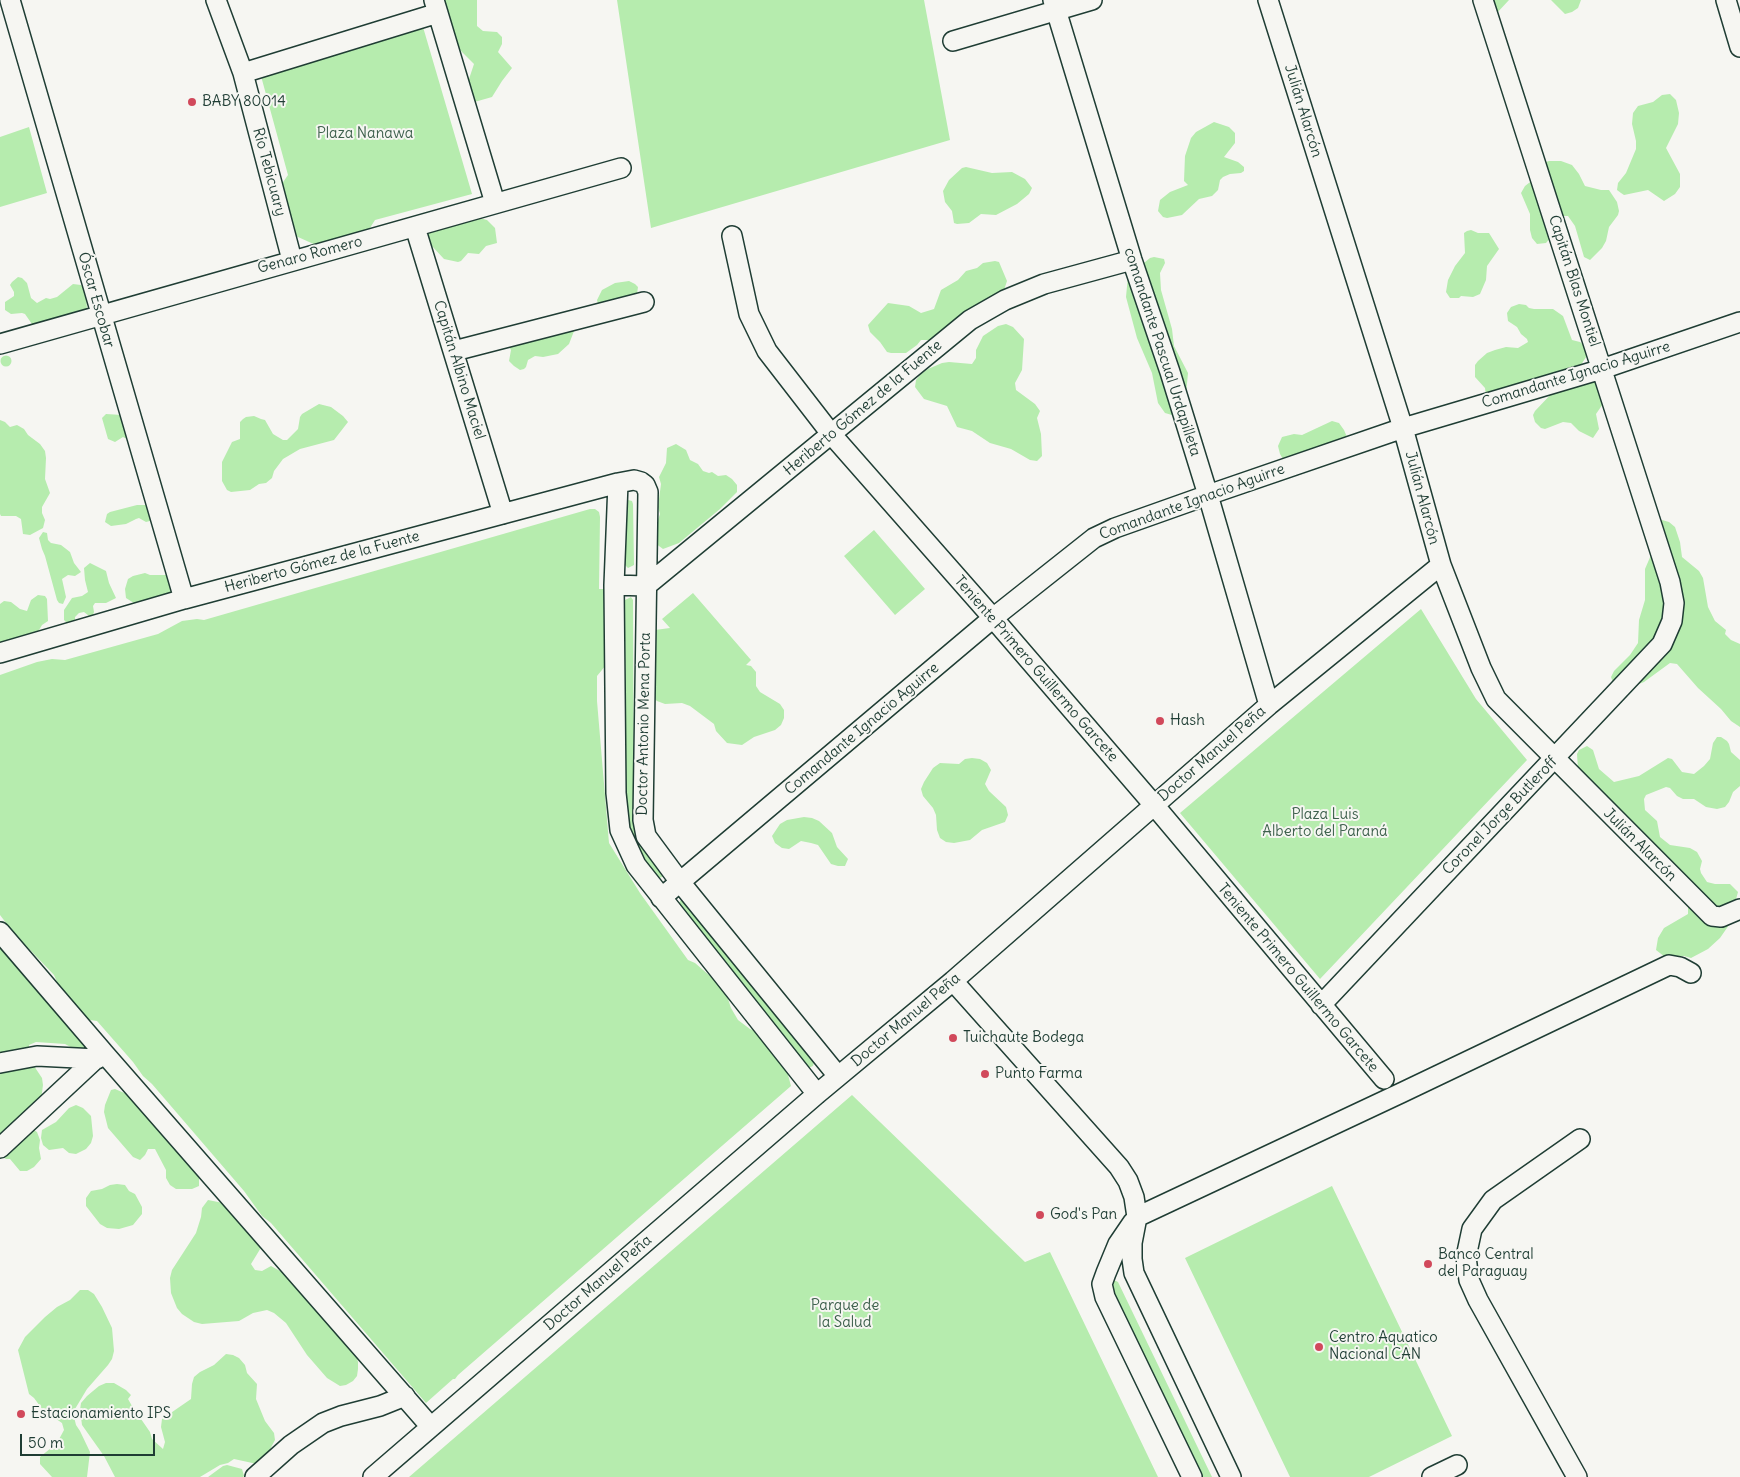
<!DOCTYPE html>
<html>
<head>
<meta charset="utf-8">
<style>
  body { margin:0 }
  #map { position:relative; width:1740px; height:1477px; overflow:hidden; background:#f6f6f2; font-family:Delius,sans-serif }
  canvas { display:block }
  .scale { position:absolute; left:20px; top:1434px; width:135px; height:22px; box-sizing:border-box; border:2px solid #1f3d34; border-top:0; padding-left:6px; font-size:15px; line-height:18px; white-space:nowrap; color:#1f3d34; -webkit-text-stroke:4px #f6f6f2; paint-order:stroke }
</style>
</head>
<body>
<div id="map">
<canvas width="1740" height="1477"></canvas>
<div class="scale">50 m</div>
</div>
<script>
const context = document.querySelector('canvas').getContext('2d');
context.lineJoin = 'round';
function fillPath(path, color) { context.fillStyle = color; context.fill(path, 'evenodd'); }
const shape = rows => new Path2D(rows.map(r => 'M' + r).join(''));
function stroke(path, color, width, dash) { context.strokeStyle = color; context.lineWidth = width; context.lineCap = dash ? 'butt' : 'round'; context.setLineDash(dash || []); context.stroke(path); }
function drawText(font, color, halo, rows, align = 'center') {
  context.font = font + ' Delius,sans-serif'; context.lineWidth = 4; context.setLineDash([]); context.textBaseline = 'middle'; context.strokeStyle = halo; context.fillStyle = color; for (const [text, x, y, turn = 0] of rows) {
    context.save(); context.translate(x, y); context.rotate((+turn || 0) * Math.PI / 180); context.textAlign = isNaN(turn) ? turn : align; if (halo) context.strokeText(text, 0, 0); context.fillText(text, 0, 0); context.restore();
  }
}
const green = shape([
  [441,0,477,0,477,26,483,31,497,32,502,37,502,44,498,52,512,68,502,81,492,97,471,103,466,88,474,64,454,44],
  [617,0,924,0,950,140,651,228],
  [1474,0,1509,0,1496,14,1475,5],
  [1551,0,1581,0,1578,8,1572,12,1565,14],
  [423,27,472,194,375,220,368,231,318,246,298,237,291,233,279,188,288,175,261,76],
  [1670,94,1676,100,1679,113,1678,124,1666,148,1680,174,1680,187,1675,194,1664,201,1648,190,1624,195,1621,193,1617,190,1618,183,1626,173,1636,149,1636,141,1632,124,1633,113,1638,106,1653,102,1662,95],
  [1214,122,1229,127,1235,133,1235,143,1224,157,1238,162,1244,167,1244,171,1241,173,1230,174,1223,177,1220,180,1218,190,1212,196,1199,199,1182,215,1167,218,1163,217,1158,211,1160,200,1170,192,1188,185,1184,181,1185,156,1191,138,1196,132],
  [29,127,47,193,0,207,0,137],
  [1549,161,1561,161,1572,165,1579,174,1585,186,1601,190,1609,190,1617,202,1619,211,1618,215,1609,227,1606,241,1602,248,1590,260,1584,257,1575,226,1568,216,1561,216,1551,237,1546,243,1537,244,1532,238,1530,230,1530,214,1521,193,1525,186,1534,179,1546,162],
  [966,167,992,173,1012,172,1025,179,1032,188,1029,194,1017,204,996,215,981,214,969,223,957,224,954,223,952,211,945,202,943,191,949,180,962,168],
  [469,215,487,220,495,228,497,243,486,246,479,254,468,253,461,261,458,262,444,259,431,245,426,234,427,230],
  [1471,230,1478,233,1489,233,1499,249,1487,266,1486,280,1480,294,1473,297,1461,296,1459,298,1450,298,1446,292,1448,280,1455,266,1465,253,1464,233,1467,231],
  [1154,257,1164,259,1165,263,1160,273,1161,290,1172,329,1174,346,1188,373,1186,394,1176,414,1172,415,1165,413,1158,403,1152,373,1137,338,1126,297,1128,276,1150,258],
  [995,261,999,262,1007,281,1003,293,932,340,921,340,917,345,906,353,891,353,887,352,880,342,870,332,868,325,888,303,909,306,921,313,934,309,941,290,958,280,966,271,977,268,983,263],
  [18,277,22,278,27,283,31,298,37,303,46,298,50,299,57,297,73,284,81,285,86,291,87,310,34,327,25,314,22,313,11,314,5,310,5,302,14,296,14,292,10,285,12,282],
  [629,281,635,284,638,287,637,294,632,300,595,311,598,304,597,300,602,290,615,283],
  [1519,304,1526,305,1529,308,1534,309,1553,309,1563,316,1572,340,1580,342,1586,347,1588,354,1577,371,1486,396,1485,388,1475,377,1475,365,1478,361,1487,353,1495,350,1506,347,1518,348,1528,342,1527,339,1521,334,1517,327,1508,321,1507,313,1511,307],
  [550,316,565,316,576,326,569,344,558,354,543,357,535,356,528,360,526,367,524,369,520,370,514,366,509,361,511,350,507,344,505,330,507,327,515,329],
  [1006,324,1013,327,1024,339,1022,370,1015,383,1016,390,1035,404,1040,411,1037,418,1041,434,1042,456,1037,461,1030,460,1011,449,990,443,972,431,957,427,947,406,924,399,915,387,916,380,921,374,928,369,942,363,949,362,972,364,976,358,976,350,983,336,998,326],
  '0.5 361a5.5 5.5 0 1 1 11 0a5.5 5.5 0 1 1-11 0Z',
  [1595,380,1607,398,1596,414,1599,429,1593,438,1579,431,1571,423,1563,422,1545,429,1541,428,1535,422,1533,415,1535,411,1554,391],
  [319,404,331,407,343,416,348,422,334,440,300,449,283,459,274,471,272,478,266,483,259,484,250,490,231,492,227,490,222,481,222,462,232,442,240,439,240,422,243,419,246,417,254,416,261,419,265,420,273,434,283,440,287,440,298,429,300,417,302,414],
  [106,414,122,415,129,440,123,437,115,442,108,439,102,418],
  [0,420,5,422,10,427,17,425,24,429,28,435,40,444,45,451,46,458,45,479,50,493,42,507,42,513,45,520,43,528,30,535,23,534,21,519,16,516,1,516,0,514],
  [1332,421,1339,423,1344,430,1347,437,1346,441,1284,461,1280,454,1278,446,1282,437,1294,434,1302,435],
  [676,444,686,450,690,460,698,464,703,471,709,473,712,472,718,476,726,475,732,479,737,485,737,492,720,509,679,543,663,549,655,543,655,529,660,514,658,507,661,484,659,477,666,463,667,448],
  [628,500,632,501,633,504,634,565,628,568,625,565,625,503],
  [137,505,145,505,151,508,152,518,150,521,146,522,139,518,136,519,126,524,111,526,105,522,107,514,110,512],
  [590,509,595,509,599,512,600,517,599,589,611,589,611,659,597,676,597,701,609,843,640,893,688,960,695,963,717,982,726,993,731,1008,738,1020,750,1029,763,1034,783,1056,791,1086,458,1375,455,1379,453,1379,426,1403,271,1223,262,1216,244,1191,152,1084,143,1076,133,1062,97,1021,90,1020,76,1014,66,1002,54,975,13,932,0,915,0,675,37,662,52,659,65,660,158,634,182,621,197,619,204,620],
  [1662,520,1669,522,1675,527,1680,542,1682,557,1699,571,1703,578,1708,607,1715,621,1726,630,1725,634,1731,640,1740,644,1740,727,1731,721,1721,709,1698,688,1677,664,1670,663,1644,682,1629,688,1614,685,1611,677,1614,671,1630,655,1638,643,1639,620,1645,600,1645,569,1654,548,1658,526],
  [874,530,925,589,895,615,844,556],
  [43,532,47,533,48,540,51,543,61,545,70,552,74,563,81,572,75,576,68,575,62,579,66,597,63,604,59,603,57,600,45,556,42,549,39,538],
  [90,563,106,571,109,583,116,598,106,603,95,603,93,606,94,612,93,615,89,616,84,612,79,613,75,617,75,621,69,625,64,620,64,610,72,598,82,596,88,592,85,580,84,568],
  [145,573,150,575,167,575,173,594,137,605,126,598,125,589,128,579,133,576],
  [693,593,751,660,746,665,751,666,756,672,756,686,760,692,780,704,784,710,784,718,781,725,775,730,754,737,742,745,727,743,716,731,714,724,690,706,682,703,665,704,657,701,639,685,636,670,636,662,655,630,670,628,662,619],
  [38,595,45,596,47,599,48,621,42,625,35,637,0,649,0,604,4,601,11,602,20,609,27,611,31,600],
  [631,597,633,600,634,823,639,842,663,873,662,877,657,879,639,858,626,822,625,600],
  [1421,609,1476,699,1527,760,1320,979,1180,813],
  [1717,737,1721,737,1727,741,1729,744,1731,752,1740,760,1740,786,1733,792,1729,802,1725,807,1717,809,1706,807,1694,799,1683,799,1677,796,1670,788,1666,787,1646,795,1644,799,1645,810,1657,821,1660,837,1670,845,1690,848,1697,852,1702,861,1700,869,1701,873,1707,882,1715,884,1730,884,1738,892,1729,925,1720,938,1708,949,1691,958,1684,956,1665,957,1656,950,1658,938,1664,928,1688,914,1688,907,1578,769,1577,754,1579,750,1587,746,1593,750,1599,769,1614,782,1639,776,1668,758,1672,759,1682,772,1694,774,1704,766,1710,759,1713,743],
  [972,758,980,759,987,763,991,770,985,784,989,791,1006,807,1008,815,1005,822,982,830,970,840,954,843,946,842,940,838,937,830,936,815,933,808,923,796,921,789,924,782,933,768,940,763,959,764,965,759],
  [804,817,812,818,819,821,832,833,837,847,848,859,845,866,838,866,831,864,818,845,811,843,801,841,789,849,782,848,775,843,772,836,780,824,787,820],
  [681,900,685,900,814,1062,813,1066,808,1068,678,904],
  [0,938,90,1043,85,1048,78,1051,65,1044,36,1042,29,1045,30,1060,42,1078,43,1085,41,1100,2,1134,0,1133],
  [115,1089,129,1095,133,1101,139,1106,192,1164,199,1178,199,1186,192,1189,176,1189,170,1185,166,1178,166,1170,155,1149,148,1149,145,1155,140,1160,133,1157,108,1128,104,1112,105,1105,111,1090],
  [852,1095,1025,1262,1050,1252,1158,1477,409,1477],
  [76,1105,83,1108,91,1116,93,1136,91,1143,86,1149,76,1154,69,1153,63,1148,49,1150,43,1145,41,1138,42,1130,56,1122,69,1108],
  [27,1128,34,1130,37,1132,40,1140,39,1148,41,1159,34,1167,27,1171,20,1171,10,1159,6,1159,3,1157,6,1149],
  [117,1184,125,1185,129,1191,135,1194,142,1207,142,1214,133,1225,119,1229,107,1228,100,1224,86,1206,86,1198,91,1191,102,1189,110,1185],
  [1332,1186,1452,1436,1369,1477,1290,1477,1185,1258],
  [208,1200,223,1203,262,1246,251,1264,255,1270,262,1271,271,1266,298,1281,356,1355,358,1362,358,1369,357,1376,353,1381,346,1385,340,1386,327,1378,307,1355,286,1323,274,1313,267,1310,253,1313,239,1321,202,1324,194,1322,182,1314,177,1308,171,1293,170,1278,172,1270,196,1233,201,1217,202,1208],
  [1114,1280,1118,1282,1212,1477,1202,1477,1110,1285],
  [80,1290,88,1290,94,1294,102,1307,112,1328,114,1351,112,1359,108,1365,87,1389,75,1409,74,1417,76,1425,80,1431,90,1452,87,1477,52,1477,40,1464,40,1457,57,1443,64,1430,62,1423,43,1410,34,1398,29,1394,18,1350,25,1337,45,1317,57,1307,70,1300],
  [226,1354,233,1355,239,1358,245,1365,247,1373,257,1384,256,1399,265,1421,274,1433,275,1440,268,1453,257,1464,234,1459,228,1463,220,1465,200,1477,115,1477,104,1456,82,1425,80,1410,81,1403,87,1396,99,1386,106,1383,114,1383,126,1390,131,1395,128,1399,132,1406,150,1432,152,1439,163,1449,165,1442,161,1427,162,1419,191,1399,192,1384,194,1377,200,1372,214,1365],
  [227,1465,242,1469,244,1476,243,1477,208,1477,223,1466]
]);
const minor = shape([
  [10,0,184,599],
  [216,0,243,73,292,260],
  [434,0,495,203],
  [1053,0,1132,260,1170,372,1208,495,1269,705],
  [1268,0,1403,428,1441,565,1481,668,1496,699,1712,916,1721,917,1740,909],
  [1726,0,1740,47],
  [953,41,1092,0],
  [243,73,438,13],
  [415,227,503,514],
  [732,236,749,314,767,351,832,435,993,618,1154,805,1384,1079],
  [0,344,621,168],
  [454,351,644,302],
  [618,483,614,585,616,793,620,830,636,865,817,1094],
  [614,585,646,586,970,320,1005,300,1044,284,1132,260],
  [0,653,184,599,618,483,634,480,641,482,645,485,648,492,643,820,646,836,680,882,838,1076],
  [661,898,993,618,1094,538,1115,528,1208,495,1403,428,1602,369,1740,322],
  [0,932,103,1052],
  [953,981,1119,1167,1128,1181,1134,1197,1137,1217,1132,1243,1132,1259,1134,1273,1231,1477],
  [1321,1005,1662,644,1672,621,1674,603,1670,582,1483,0],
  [0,1063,37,1056,97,1059],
  [0,1148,103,1052,431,1427],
  [1137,1217,1401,1093,1669,965,1680,967,1691,973],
  [1133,1222,1118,1244,1106,1273,1102,1284,1105,1297,1192,1477],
  [255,1477,291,1445,323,1423,341,1416,380,1406,405,1396],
  [373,1477,817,1094,953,981,1269,705,1441,565],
  [1432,1477,1457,1465],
  [1577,1477,1478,1300,1469,1280,1466,1257,1472,1229,1493,1200,1580,1139]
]);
const markers = [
  [192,102,5,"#d1495b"],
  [1160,721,5,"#d1495b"],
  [953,1038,5,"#d1495b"],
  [985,1074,5,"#d1495b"],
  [1040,1215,5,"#d1495b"],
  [1428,1264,5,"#d1495b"],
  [1319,1347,5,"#d1495b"],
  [21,1414,5,"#d1495b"]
];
const poiNames = [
  ["BABY 80014",202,102],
  ["Hash",1170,721],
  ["Tuichaute Bodega",963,1038],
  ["Punto Farma",995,1074],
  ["God's Pan",1050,1215],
  ["Banco Central",1438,1255],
  ["del Paraguay",1438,1272],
  ["Centro Aquatico",1329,1338],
  ["Nacional CAN",1329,1355],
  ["Estacionamiento IPS",31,1414]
];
const streetNames = [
  ["Julián Alarcón",1303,111,73],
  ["Río Tebicuary",269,172,75],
  ["Genaro Romero",310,255,-15],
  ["Capitán Blas Montiel",1574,281,72],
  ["Óscar Escobar",96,300,74],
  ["comandante Pascual Urdapilleta",1162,352,72],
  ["Capitán Albino Maciel",459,370,73],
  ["Comandante Ignacio Aguirre",1576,375,-17],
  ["Heriberto Gómez de la Fuente",863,408,-40],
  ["Julián Alarcón",1422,498,75],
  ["Comandante Ignacio Aguirre",1192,502,-20],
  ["Heriberto Gómez de la Fuente",322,562,-15],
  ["Teniente Primero Guillermo Garcete",1036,669,49],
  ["Doctor Antonio Mena Porta",644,724,-89],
  ["Comandante Ignacio Aguirre",862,729,-40],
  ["Doctor Manuel Peña",1212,754,-41],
  ["Coronel Jorge Butleroff",1500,816,-46],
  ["Julián Alarcón",1640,845,45],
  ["Teniente Primero Guillermo Garcete",1298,978,50],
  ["Doctor Manuel Peña",906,1020,-40],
  ["Doctor Manuel Peña",598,1283,-41]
];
const parkNames = [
  ["Plaza Nanawa",365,134],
  ["Plaza Luis",1325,815],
  ["Alberto del Paraná",1325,832],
  ["Parque de",845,1306],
  ["la Salud",845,1323]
];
fillPath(green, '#b6ecae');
stroke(minor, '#1f3d34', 22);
stroke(minor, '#f6f6f2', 19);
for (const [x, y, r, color] of markers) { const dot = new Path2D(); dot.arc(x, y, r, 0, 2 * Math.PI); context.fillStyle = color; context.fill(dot); stroke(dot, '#f6f6f2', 2); }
drawText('15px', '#1f3d34', '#f6f6f2', poiNames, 'left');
drawText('15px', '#1f3d34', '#f6f6f2', streetNames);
drawText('15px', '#3d604c', '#f6f6f2', parkNames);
</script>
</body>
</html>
